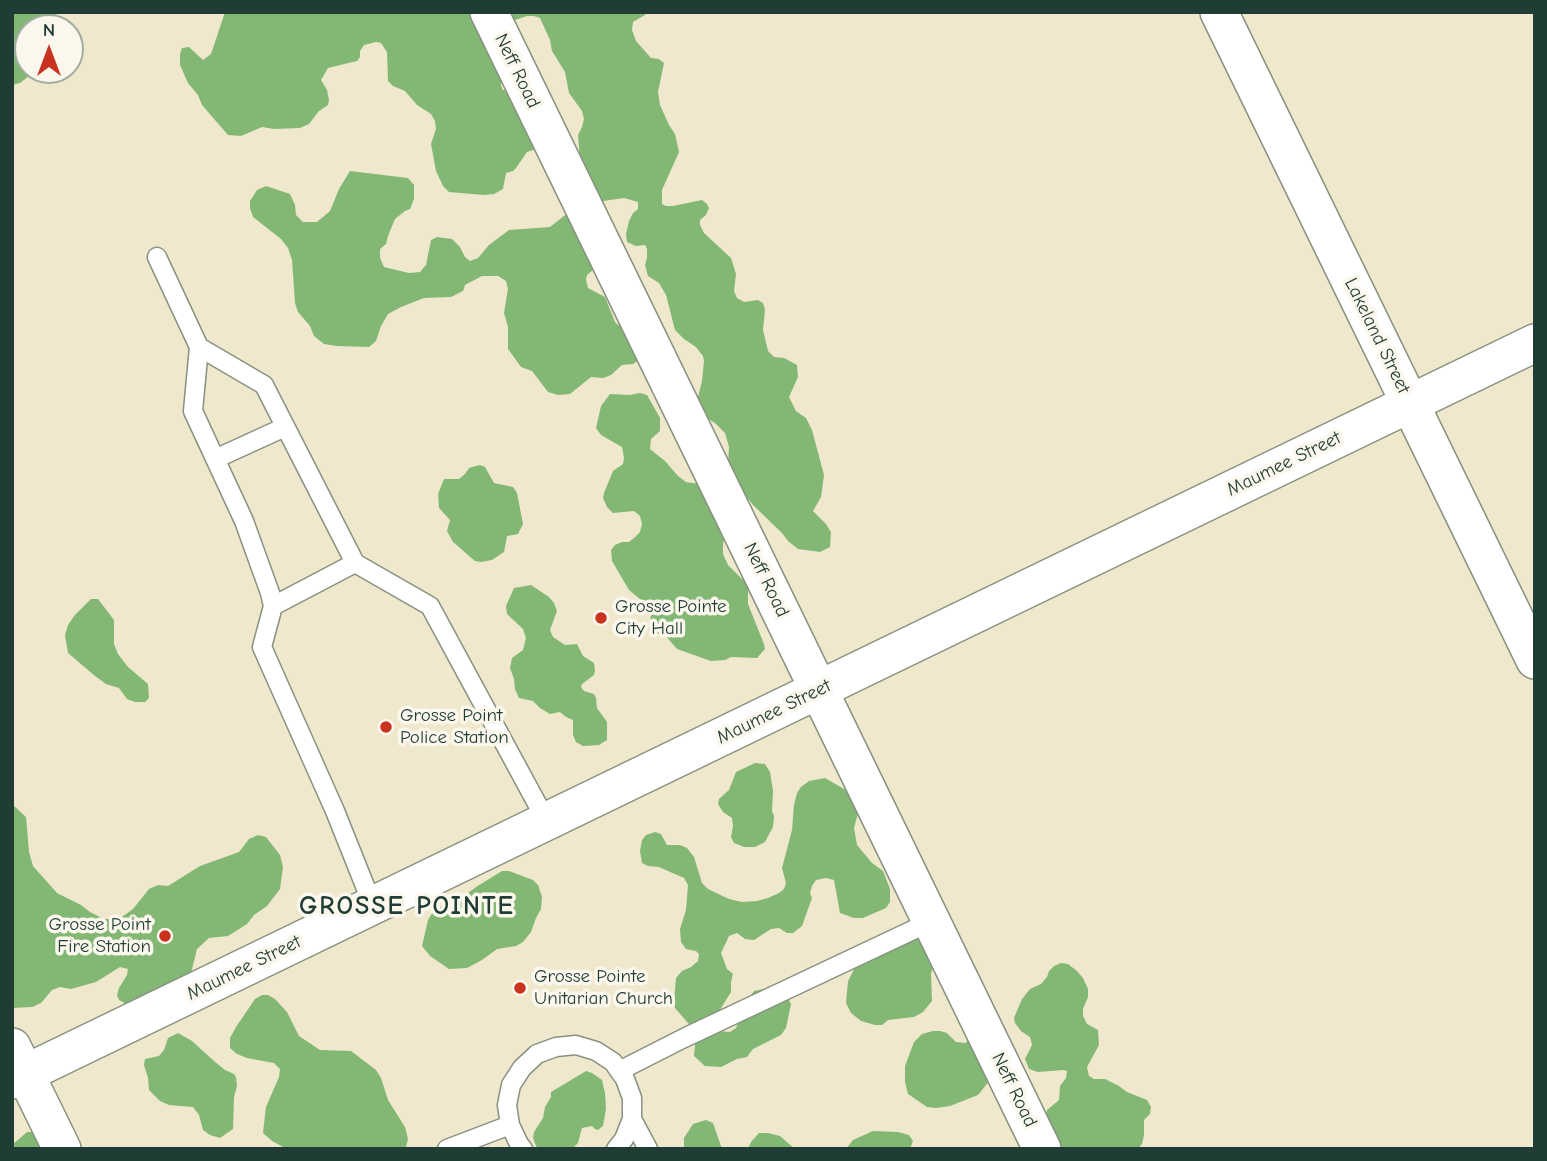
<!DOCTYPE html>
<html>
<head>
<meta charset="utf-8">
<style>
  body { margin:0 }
  #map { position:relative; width:1547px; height:1161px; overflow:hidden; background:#efe8cd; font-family:"Comic Neue",sans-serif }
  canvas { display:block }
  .frame { position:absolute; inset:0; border:14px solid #1f3d34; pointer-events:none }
  .north { position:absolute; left:14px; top:14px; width:70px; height:70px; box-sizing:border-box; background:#fbf7ec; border:2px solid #a3ada2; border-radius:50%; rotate:0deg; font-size:19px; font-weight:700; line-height:28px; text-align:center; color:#1f3d34 }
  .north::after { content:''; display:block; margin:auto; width:24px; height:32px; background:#c8321e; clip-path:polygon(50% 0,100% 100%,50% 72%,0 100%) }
</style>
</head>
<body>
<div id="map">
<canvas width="1547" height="1161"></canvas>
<div class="frame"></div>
<div class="north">N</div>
</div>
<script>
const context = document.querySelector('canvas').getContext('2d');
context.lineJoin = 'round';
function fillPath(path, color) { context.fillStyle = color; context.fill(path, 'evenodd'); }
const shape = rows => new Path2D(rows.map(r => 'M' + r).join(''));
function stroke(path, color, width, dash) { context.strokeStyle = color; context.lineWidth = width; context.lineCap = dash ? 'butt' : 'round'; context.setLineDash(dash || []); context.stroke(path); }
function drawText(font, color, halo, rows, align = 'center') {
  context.font = font + ' "Comic Neue",sans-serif'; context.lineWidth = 7; context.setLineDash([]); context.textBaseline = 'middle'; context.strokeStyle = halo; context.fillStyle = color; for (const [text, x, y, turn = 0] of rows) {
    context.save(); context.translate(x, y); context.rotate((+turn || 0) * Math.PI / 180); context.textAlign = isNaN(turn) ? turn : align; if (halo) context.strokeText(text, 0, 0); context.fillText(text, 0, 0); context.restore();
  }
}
const forest = shape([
  [12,12,57,12,56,17,61,28,28,28,28,70,42,70,34,72,20,83,12,85],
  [225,12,647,12,645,15,633,22,632,30,636,41,651,58,659,59,664,63,658,92,660,105,669,125,675,134,679,152,662,190,662,204,666,206,673,206,702,200,707,204,709,208,706,215,700,220,700,225,704,233,731,258,736,274,734,291,737,298,744,302,758,300,763,303,765,310,763,330,768,351,774,357,784,358,797,365,798,377,789,397,796,411,806,418,812,430,824,475,821,497,813,511,826,524,831,532,830,547,820,552,798,549,788,541,782,533,754,506,735,483,728,463,729,447,725,433,715,423,705,417,698,408,698,397,702,381,704,361,703,356,696,347,684,339,675,330,666,295,659,283,648,276,645,265,647,258,647,249,645,245,636,246,627,242,626,234,629,221,633,213,638,209,638,202,624,198,603,201,598,266,587,275,586,280,588,288,605,297,615,322,618,325,628,328,639,360,633,364,622,365,611,375,603,378,591,377,570,394,558,395,548,392,532,371,521,367,508,349,508,327,504,313,508,289,506,281,498,276,482,276,465,285,463,291,451,297,424,298,401,307,388,314,381,326,376,341,369,347,337,346,324,344,314,336,310,326,298,312,295,303,292,260,288,248,281,239,253,217,250,208,250,201,257,190,266,186,290,194,295,205,296,215,303,222,317,222,330,211,339,189,350,171,408,178,414,185,414,199,410,209,405,211,395,219,388,236,386,244,380,249,380,258,384,267,409,273,420,272,426,265,431,240,437,237,452,239,460,247,465,257,470,261,478,258,489,245,509,230,550,227,569,212,581,173,578,135,582,127,584,119,582,111,569,93,565,72,552,51,550,40,540,18,534,16,527,16,509,22,506,75,501,80,501,86,503,90,510,91,548,145,527,152,516,168,513,171,506,173,503,189,494,194,484,195,449,192,443,186,436,171,431,144,436,129,435,121,431,114,417,105,405,91,393,86,388,81,387,52,381,43,376,42,364,45,360,51,360,57,357,61,328,68,321,80,327,90,329,100,328,105,319,111,309,124,300,128,274,129,262,127,241,136,228,135,202,105,198,95,188,83,180,65,180,54,182,48,189,47,203,60,211,54],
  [640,393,647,395,660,418,660,431,651,439,650,449,665,461,678,476,686,482,700,484,727,526,723,544,723,554,728,565,748,585,748,604,764,644,765,649,757,658,731,657,725,660,711,661,677,649,664,634,655,634,649,630,651,614,647,603,641,600,629,590,612,561,611,550,615,545,622,542,629,542,634,538,640,532,642,524,640,516,634,511,613,513,607,507,603,498,604,493,613,471,623,464,624,458,622,447,601,435,596,428,601,406,610,394,630,395],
  [480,465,485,467,494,483,513,487,517,493,523,524,518,534,507,536,504,552,492,560,481,562,475,561,453,542,447,531,450,520,439,508,438,494,444,479,459,479,465,474,469,468],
  [531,585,549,597,554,603,557,611,550,630,553,637,565,645,577,644,583,656,594,663,595,670,594,675,582,684,581,687,584,691,594,694,596,698,597,708,607,722,607,740,599,745,583,746,576,742,573,735,573,720,566,717,560,712,550,714,540,708,533,701,519,698,515,689,514,679,510,668,512,658,523,650,526,638,523,629,507,614,506,606,514,588],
  [91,599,98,599,114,620,114,644,118,654,128,667,148,684,149,698,145,702,135,702,127,699,119,688,106,684,95,676,68,653,65,635,68,625,74,616],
  [755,763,765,764,770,772,773,791,772,811,774,816,773,827,765,842,755,847,744,847,734,843,731,837,733,826,732,818,723,812,718,804,719,799,729,790,736,772],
  [825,778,844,789,857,793,860,806,854,828,857,845,872,863,883,871,890,889,890,902,886,908,863,918,854,918,840,913,834,880,826,878,816,880,812,886,810,893,812,898,802,926,793,933,787,933,779,928,771,929,754,940,745,939,737,933,729,936,721,953,727,969,733,974,731,982,731,992,713,1021,717,1031,730,1032,736,1028,746,1003,754,991,769,988,781,991,786,994,791,1004,786,1028,781,1035,753,1049,747,1057,737,1059,721,1067,705,1066,694,1056,696,1036,694,1030,675,1008,674,1001,676,978,682,971,691,967,698,961,699,954,696,951,686,949,681,942,680,929,686,910,688,885,684,878,659,867,648,866,642,863,640,851,642,840,646,835,655,832,661,834,667,845,680,845,687,848,694,857,702,883,708,889,729,899,742,902,757,901,768,898,779,893,784,889,786,883,782,868,792,830,794,805,797,793,801,787,809,781],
  [12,804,26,817,29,852,33,866,57,893,81,905,90,912,104,919,119,919,133,909,149,889,158,885,168,886,200,866,239,852,249,839,258,835,266,837,280,855,283,867,280,889,267,906,254,915,247,924,228,936,209,938,197,949,190,977,132,1007,119,1000,117,995,119,988,127,975,128,969,120,967,96,982,71,989,60,987,52,990,41,1003,32,1007,12,1008],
  [502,871,509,871,533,880,538,885,542,897,541,909,536,918,531,932,523,942,516,946,497,949,482,960,467,968,449,969,430,956,422,946,428,920,434,910,464,896,476,887],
  [926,930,934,962,931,974,932,1001,923,1012,914,1017,888,1020,882,1025,875,1025,861,1021,851,1013,846,1003,848,981,857,964],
  [1061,963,1068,964,1077,971,1083,978,1088,989,1088,997,1083,1009,1083,1016,1087,1024,1098,1030,1099,1045,1087,1067,1089,1076,1094,1079,1105,1079,1119,1086,1127,1092,1147,1100,1151,1107,1150,1114,1144,1120,1144,1135,1142,1144,1138,1149,1046,1149,1044,1121,1047,1110,1059,1100,1060,1086,1066,1078,1067,1071,1064,1070,1038,1072,1029,1069,1025,1059,1032,1045,1030,1037,1021,1031,1015,1023,1014,1018,1022,999,1030,989,1041,984,1047,977,1049,971,1054,966],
  [262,995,268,995,275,999,287,1012,299,1036,320,1050,351,1051,376,1070,381,1078,388,1100,405,1127,408,1139,406,1147,403,1149,287,1149,272,1141,263,1133,266,1107,279,1077,280,1069,274,1063,247,1058,237,1054,230,1048,230,1038,236,1027,255,999],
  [933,1031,940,1031,947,1033,956,1042,965,1043,972,1038,990,1080,978,1095,950,1106,936,1108,927,1107,908,1094,905,1082,905,1066,914,1042,922,1034],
  [178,1033,192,1041,214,1061,225,1070,234,1074,236,1077,237,1086,234,1097,233,1129,220,1138,210,1135,203,1130,199,1115,193,1107,169,1105,160,1101,149,1090,148,1078,144,1065,145,1059,159,1056,164,1050,168,1038],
  [586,1071,592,1073,602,1080,605,1093,606,1109,603,1126,598,1130,595,1129,592,1126,582,1128,578,1143,572,1149,539,1149,536,1146,533,1138,534,1132,543,1118,545,1107,551,1097,551,1092],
  [706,1120,713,1123,722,1149,684,1149,684,1138,693,1124],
  [873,1131,898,1132,909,1135,913,1141,910,1149,846,1149,853,1140],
  [27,1132,34,1132,45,1149,12,1149,12,1145],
  [759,1133,768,1133,780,1136,795,1149,748,1149,751,1142]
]);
const lane = shape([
  [157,257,199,347,193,411,244,521,270,593,273,606,262,647,335,811,373,906],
  [199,347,264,385,355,563,430,606,547,822],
  [215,459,285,427],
  [273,606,355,563],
  [619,1071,684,1038,932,921],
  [632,1119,648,1149],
  [447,1149,510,1125],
  [523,1149,519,1144,510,1125,507,1105,511,1085,522,1068,537,1054,556,1047,576,1045,596,1051,613,1062,625,1079,632,1098,632,1119,624,1139,616,1149]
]);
const street = shape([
  [489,12,1042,1149],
  [1219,12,1535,660],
  [12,1047,62,1149],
  [12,1080,1535,343]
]);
const markers = [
  [601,618,7,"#c8321e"],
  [386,727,7,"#c8321e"],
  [165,936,7,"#c8321e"],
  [520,988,7,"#c8321e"]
];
const streetNames = [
  ["Neff Road",517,71,64],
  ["Lakeland Street",1377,336,64],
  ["Maumee Street",1284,464,-26],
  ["Neff Road",766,580,64],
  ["Maumee Street",774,712,-26],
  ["Maumee Street",244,968,-26],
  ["Neff Road",1014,1090,64]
];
const poiNames = [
  ["Grosse Pointe",615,607],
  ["City Hall",615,629],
  ["Grosse Point",400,716],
  ["Police Station",400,738],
  ["Grosse Point",151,925,"right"],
  ["Fire Station",151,947,"right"],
  ["Grosse Pointe",534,977],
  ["Unitarian Church",534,999]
];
const districtNames = [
  ["GROSSE POINTE",407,907]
];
fillPath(forest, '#82b874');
stroke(lane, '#879280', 21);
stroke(street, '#879280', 40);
stroke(lane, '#fff', 18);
stroke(street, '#fff', 37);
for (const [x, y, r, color] of markers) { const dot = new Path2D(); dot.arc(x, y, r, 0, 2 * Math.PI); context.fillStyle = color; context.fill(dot); stroke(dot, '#fbf7ec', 2.5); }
drawText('19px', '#1f3d34', '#fbf7ec', streetNames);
drawText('19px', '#1f3d34', '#fbf7ec', poiNames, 'left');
context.letterSpacing = '2px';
drawText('bold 26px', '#1f3d34', '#fbf7ec', districtNames);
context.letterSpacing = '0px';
</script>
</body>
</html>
